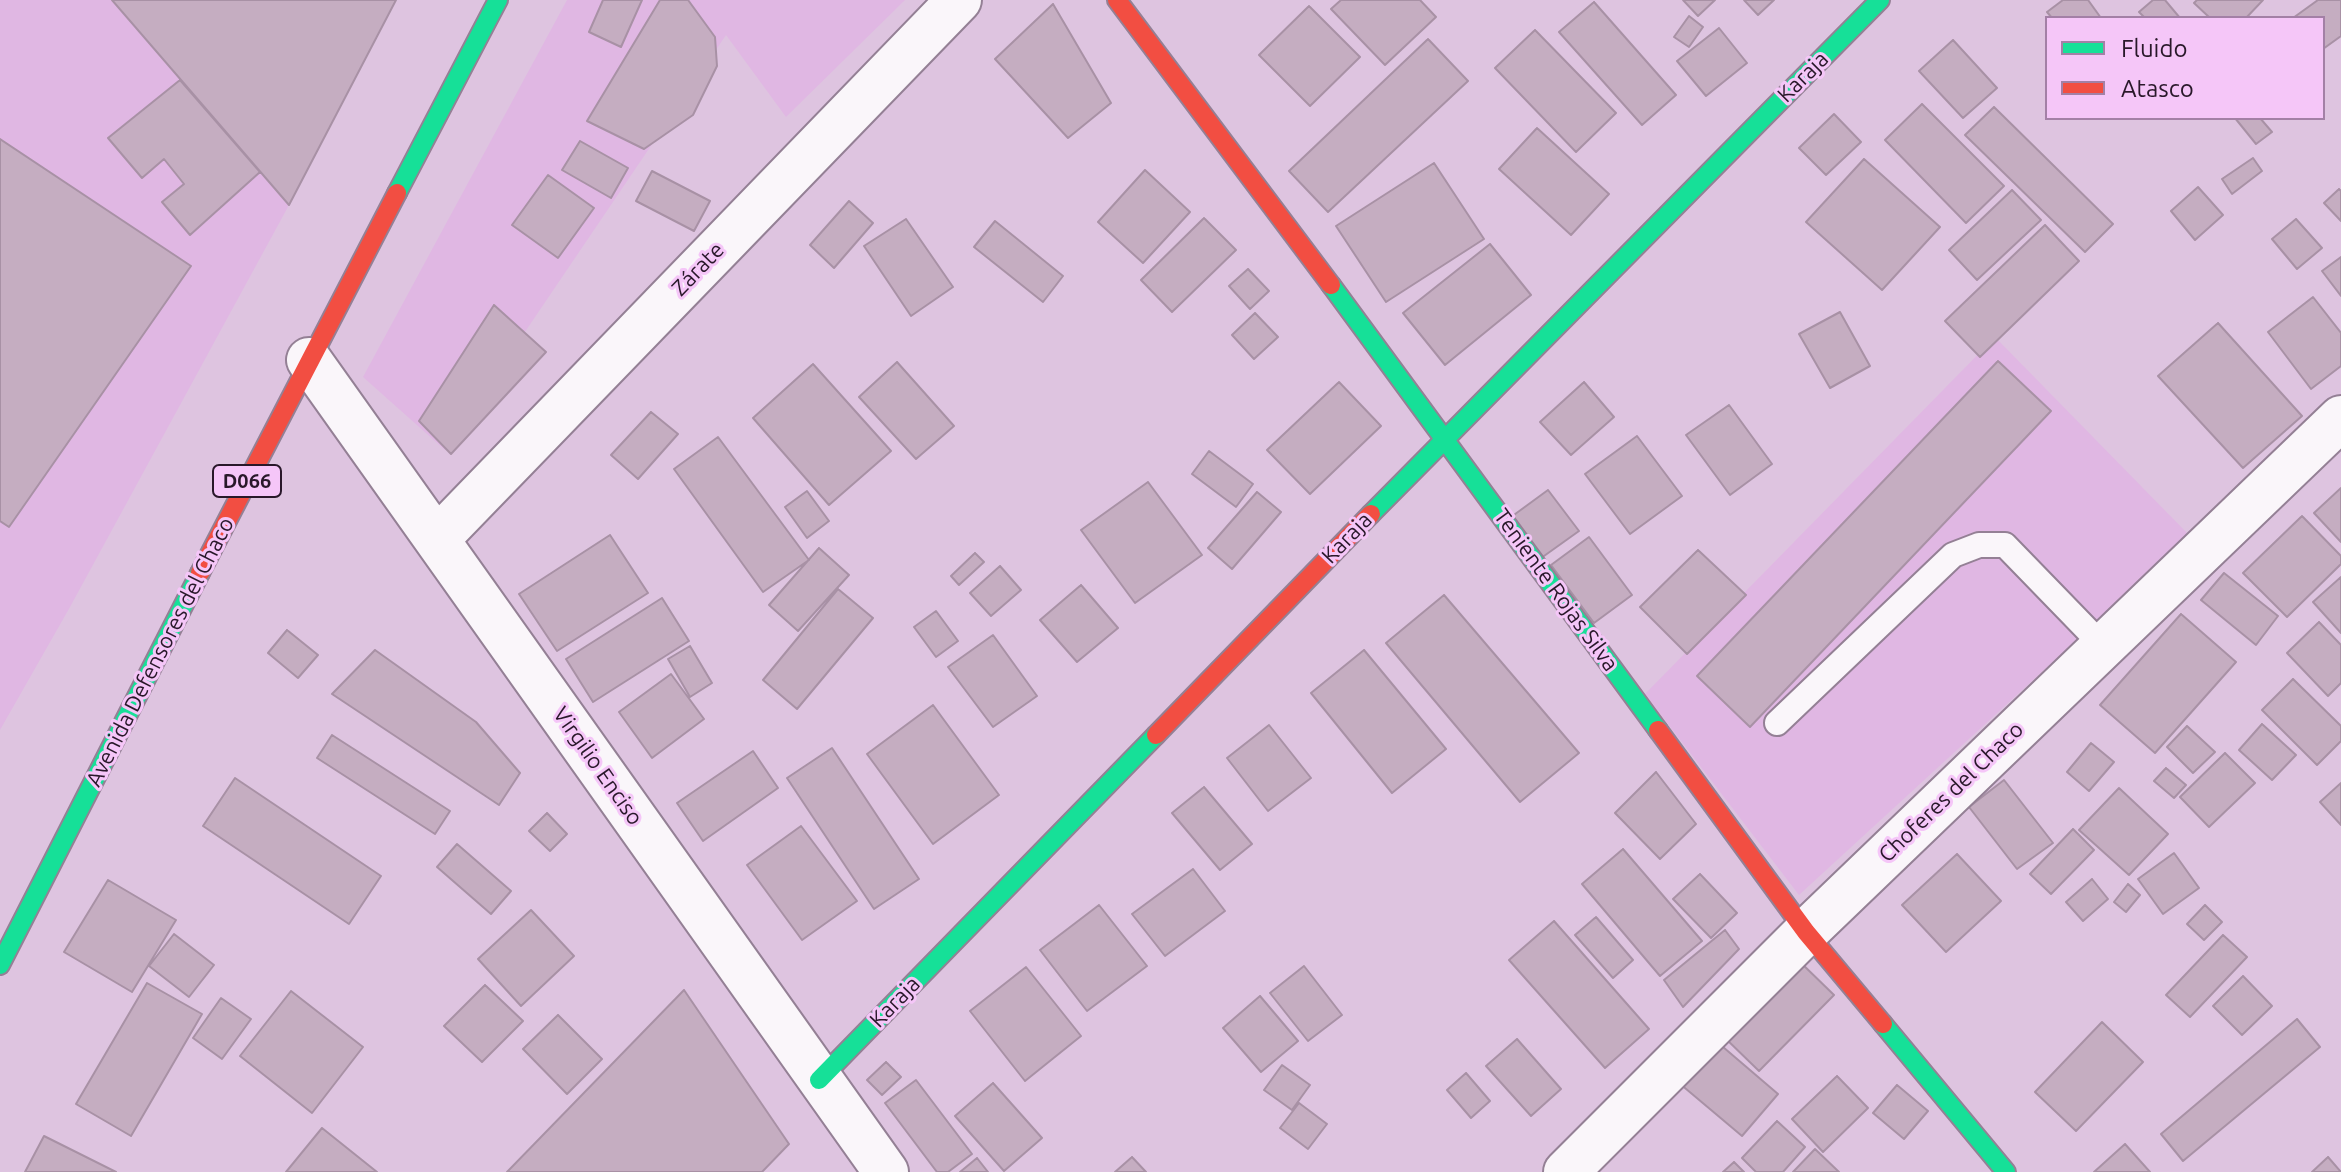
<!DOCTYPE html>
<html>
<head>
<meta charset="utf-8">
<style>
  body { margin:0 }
  #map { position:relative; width:2341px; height:1172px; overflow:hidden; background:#dec4e0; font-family:Ubuntu,sans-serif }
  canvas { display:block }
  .legend { position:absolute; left:2045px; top:16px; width:280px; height:104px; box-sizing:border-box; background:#f5c6f8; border:2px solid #a380a6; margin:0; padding:10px 14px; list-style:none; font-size:24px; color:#29182a }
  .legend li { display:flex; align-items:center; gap:16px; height:40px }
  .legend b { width:40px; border:2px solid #a380a6 }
</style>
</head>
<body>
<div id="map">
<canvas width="2341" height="1172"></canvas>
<ul class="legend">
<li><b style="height:10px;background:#16e098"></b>Fluido</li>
<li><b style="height:10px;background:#f24e42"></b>Atasco</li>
</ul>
</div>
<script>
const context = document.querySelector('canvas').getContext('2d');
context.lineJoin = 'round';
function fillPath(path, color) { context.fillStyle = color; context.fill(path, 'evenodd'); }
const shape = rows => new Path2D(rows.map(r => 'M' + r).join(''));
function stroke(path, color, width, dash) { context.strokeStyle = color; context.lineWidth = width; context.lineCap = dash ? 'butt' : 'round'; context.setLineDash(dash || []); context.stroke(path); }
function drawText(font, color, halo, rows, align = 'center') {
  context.font = font + ' Ubuntu,sans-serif'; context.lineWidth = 6; context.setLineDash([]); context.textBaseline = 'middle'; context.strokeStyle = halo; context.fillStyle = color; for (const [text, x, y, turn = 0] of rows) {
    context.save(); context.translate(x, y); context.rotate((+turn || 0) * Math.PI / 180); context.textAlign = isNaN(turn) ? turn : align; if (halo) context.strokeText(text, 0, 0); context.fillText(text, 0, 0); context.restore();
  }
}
const built = shape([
  [0,0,112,0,289,205,70,607,0,730],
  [567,0,905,0,786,117,726,35,445,450,363,377],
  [1995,337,2190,536,1799,895,1645,694]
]);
const building = shape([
  [112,0,396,0,289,205,112,0],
  [603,0,642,0,621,47,589,32,603,0],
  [660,0,688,0,715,37,717,66,693,115,644,149,587,121,660,0],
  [1341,0,1420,0,1436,17,1385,65,1331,9,1341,0],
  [1683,0,1715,0,1698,16,1683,0],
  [1744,0,1774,0,1758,15,1744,0],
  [2063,0,2088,0,2101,18,2052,18,2047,12,2063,0],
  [2153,0,2165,0,2180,18,2145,18,2139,12,2153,0],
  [2197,0,2263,0,2246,18,2210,18,2194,3,2197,0],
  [2318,0,2341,0,2341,36,2323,49,2323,18,2293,18,2318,0],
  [1594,2,1676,95,1642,125,1559,32,1594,2],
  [1053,4,1111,103,1068,138,995,59,1053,4],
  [1309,6,1360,57,1310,106,1259,55,1309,6],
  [1689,16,1703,27,1689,47,1674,37,1689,16],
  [1719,28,1747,63,1706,96,1677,61,1719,28],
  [1535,30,1616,113,1576,152,1495,68,1535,30],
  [1428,39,1468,81,1328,212,1289,171,1428,39],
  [1953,40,1997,88,1963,118,1919,71,1953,40],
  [180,80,260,172,190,235,162,202,184,184,164,159,142,178,108,138,180,80],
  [1922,104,2004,186,1966,223,1885,140,1922,104],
  [1994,107,2113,224,2085,252,1965,135,1994,107],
  [1834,114,1861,142,1826,175,1799,148,1834,114],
  [2235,118,2260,118,2272,132,2256,144,2235,118],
  [1537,128,1609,194,1571,235,1499,169,1537,128],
  [0,139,191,266,9,527,0,521,0,139],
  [580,141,628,168,611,198,562,170,580,141],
  [2253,158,2262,171,2232,194,2222,179,2253,158],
  [1864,159,1940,227,1882,290,1806,222,1864,159],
  [1434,163,1484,239,1386,302,1336,226,1434,163],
  [1145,170,1190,212,1143,263,1098,222,1145,170],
  [652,171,710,201,694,231,636,201,652,171],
  [548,175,594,208,558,258,512,225,548,175],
  [2198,187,2223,215,2195,240,2171,211,2198,187],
  [2339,189,2341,191,2341,221,2324,203,2339,189],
  [2012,190,2041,220,1977,280,1949,250,2012,190],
  [849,201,873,223,834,268,810,245,849,201],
  [1204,218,1236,250,1172,312,1141,280,1204,218],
  [906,219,953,287,911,316,864,246,906,219],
  [2296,219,2322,248,2297,269,2272,239,2296,219],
  [995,221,1063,276,1043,302,974,247,995,221],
  [2045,225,2079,261,1980,357,1945,321,2045,225],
  [1490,244,1531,295,1445,365,1403,313,1490,244],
  [2341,257,2341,296,2322,271,2341,257],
  [1248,269,1269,291,1250,309,1229,286,1248,269],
  [2313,297,2341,333,2341,366,2311,389,2268,332,2313,297],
  [494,305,546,352,451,454,419,421,494,305],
  [1840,312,1870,366,1830,388,1799,334,1840,312],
  [1255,313,1278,337,1254,359,1232,335,1255,313],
  [2218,323,2302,416,2243,468,2158,376,2218,323],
  [1998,361,2051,411,1750,727,1697,676,1998,361],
  [897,362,954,426,916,459,859,397,897,362],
  [813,364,891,451,829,505,753,418,813,364],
  [1339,382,1381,426,1310,494,1267,450,1339,382],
  [1584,382,1614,417,1571,455,1540,422,1584,382],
  [1729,405,1772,464,1730,495,1686,435,1729,405],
  [651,412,678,434,638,479,611,455,651,412],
  [1637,436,1682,496,1630,534,1585,474,1637,436],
  [718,437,809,560,763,592,674,469,718,437],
  [1209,451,1253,484,1236,507,1192,474,1209,451],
  [1148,482,1202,555,1135,603,1081,530,1148,482],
  [2341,488,2341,542,2314,513,2341,488],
  [1548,490,1579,531,1537,561,1507,520,1548,490],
  [807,491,829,521,807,538,785,507,807,491],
  [1257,492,1281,512,1232,569,1208,548,1257,492],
  [2302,516,2341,556,2341,564,2287,617,2243,573,2302,516],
  [610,535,648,593,557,651,519,594,610,535],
  [1589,537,1632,595,1594,623,1551,565,1589,537],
  [819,548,849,575,798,631,769,605,819,548],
  [1698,550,1746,595,1687,654,1640,607,1698,550],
  [975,553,984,562,959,585,951,576,975,553],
  [1000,566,1021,590,991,616,970,593,1000,566],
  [2224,573,2278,616,2256,645,2201,600,2224,573],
  [2341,577,2341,633,2313,602,2341,577],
  [1081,585,1118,628,1077,662,1040,620,1081,585],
  [838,589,873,618,797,709,763,680,838,589],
  [1444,595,1579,753,1520,802,1386,643,1444,595],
  [662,598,689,641,593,702,566,659,662,598],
  [936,611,958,641,936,657,914,627,936,611],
  [2181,614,2236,662,2155,753,2100,705,2181,614],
  [2319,622,2341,645,2341,683,2328,696,2287,653,2319,622],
  [287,630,318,655,298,678,268,653,287,630],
  [993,635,1037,696,993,727,948,667,993,635],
  [690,646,712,683,690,697,668,659,690,646],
  [375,650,476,722,520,773,499,805,332,694,375,650],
  [1364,650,1446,749,1392,793,1311,693,1364,650],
  [671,674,704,719,652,758,619,712,671,674],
  [2293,679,2341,726,2341,741,2317,765,2262,710,2293,679],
  [933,705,999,795,933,844,867,754,933,705],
  [2262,724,2296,755,2272,780,2239,750,2262,724],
  [1269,725,1311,778,1268,811,1227,758,1269,725],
  [2187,726,2215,752,2193,773,2167,747,2187,726],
  [332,735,450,811,435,834,317,758,332,735],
  [2091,743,2114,762,2089,791,2067,772,2091,743],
  [832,748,919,879,874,909,787,778,832,748],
  [753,751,778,788,703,841,677,803,753,751],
  [2225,753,2255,783,2209,827,2180,797,2225,753],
  [2166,768,2186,785,2174,798,2154,781,2166,768],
  [1656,772,1696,824,1660,859,1615,813,1656,772],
  [235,778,381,876,349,924,203,826,235,778],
  [2004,780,2053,843,2017,869,1969,807,2004,780],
  [2341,783,2341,825,2320,802,2341,783],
  [1204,787,1252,844,1220,870,1172,813,1204,787],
  [2119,788,2168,834,2129,875,2079,830,2119,788],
  [547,813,567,834,550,851,529,831,547,813],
  [801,826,857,901,802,940,747,865,801,826],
  [2073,829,2094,850,2051,894,2030,874,2073,829],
  [457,844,511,891,491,914,437,867,457,844],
  [1623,849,1702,941,1660,976,1582,884,1623,849],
  [2174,853,2199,888,2163,914,2138,879,2174,853],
  [1957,854,2001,901,1946,952,1902,905,1957,854],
  [1193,869,1225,911,1165,956,1132,914,1193,869],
  [1700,874,1737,913,1711,938,1673,899,1700,874],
  [2092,879,2108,899,2083,921,2066,902,2092,879],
  [108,880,176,920,132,992,64,952,108,880],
  [2128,884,2140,895,2126,912,2114,902,2128,884],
  [1099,905,1147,966,1087,1011,1040,950,1099,905],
  [2205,905,2222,922,2204,940,2187,924,2205,905],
  [531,910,574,956,521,1006,478,959,531,910],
  [1596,917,1633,960,1613,978,1575,935,1596,917],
  [1554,921,1649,1029,1605,1068,1509,960,1554,921],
  [1725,930,1739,949,1683,1007,1664,980,1725,930],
  [174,934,214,965,189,997,149,966,174,934],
  [2223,935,2247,957,2190,1017,2166,995,2223,935],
  [1798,960,1834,995,1759,1071,1723,1036,1798,960],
  [1304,966,1342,1015,1308,1041,1270,993,1304,966],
  [1026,967,1081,1036,1025,1081,970,1011,1026,967],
  [2243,976,2272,1006,2242,1035,2213,1006,2243,976],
  [147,983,202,1014,131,1136,76,1104,147,983],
  [485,985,523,1021,482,1062,444,1026,485,985],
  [684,990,789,1144,762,1172,507,1172,684,990],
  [291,991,363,1047,312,1113,240,1056,291,991],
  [1260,996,1298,1041,1261,1072,1223,1028,1260,996],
  [221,998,251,1019,222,1059,193,1038,221,998],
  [558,1015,602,1059,567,1094,523,1049,558,1015],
  [2297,1019,2320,1047,2183,1161,2161,1134,2297,1019],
  [2102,1022,2143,1062,2076,1131,2035,1092,2102,1022],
  [1517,1039,1561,1089,1531,1116,1486,1066,1517,1039],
  [1716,1041,1778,1094,1742,1136,1679,1083,1716,1041],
  [886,1062,901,1077,882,1095,867,1080,886,1062],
  [1282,1065,1310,1085,1292,1110,1264,1090,1282,1065],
  [1466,1073,1490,1101,1471,1118,1447,1090,1466,1073],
  [1837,1076,1868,1108,1823,1152,1792,1119,1837,1076],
  [916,1080,972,1154,948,1172,937,1172,885,1103,916,1080],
  [993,1083,1042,1138,1004,1171,955,1116,993,1083],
  [1897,1085,1928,1111,1904,1139,1873,1113,1897,1085],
  [1299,1103,1327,1124,1308,1149,1280,1128,1299,1103],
  [1777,1121,1805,1147,1783,1172,1756,1172,1742,1158,1777,1121],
  [322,1128,377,1172,286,1172,322,1128],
  [44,1136,116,1172,25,1172,44,1136],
  [2125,1144,2150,1172,2094,1172,2125,1144],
  [1815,1149,1839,1172,1793,1172,1815,1149],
  [1132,1157,1146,1172,1115,1172,1132,1157],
  [2328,1157,2341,1172,2312,1172,2328,1157],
  [977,1158,988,1172,960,1172,977,1158],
  [1734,1162,1744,1172,1723,1172,1734,1162]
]);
const lane = shape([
  [1777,723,1953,555,1979,545,2005,545,2102,645]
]);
const street = shape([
  [309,360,886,1172],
  [438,538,959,0],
  [1566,1172,1806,932,2341,418]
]);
const fast = shape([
  [397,193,498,0],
  [1331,285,1658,730],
  [1371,514,1880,0],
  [0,965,200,573],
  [1883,1024,2006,1172],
  [819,1080,1156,735]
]);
const jam = shape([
  [1117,0,1331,285],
  [200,573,397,193],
  [1658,730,1806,932,1883,1024],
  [1156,735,1371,514]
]);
const shields = [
  [247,481,68]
];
const shieldNames = [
  ["D066",247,481]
];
const streetNames = [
  ["Karaja",1803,77,-45],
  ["Zárate",698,269,-46],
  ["Karaja",1347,538,-46],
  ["Teniente Rojas Silva",1556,590,54],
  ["Avenida Defensores del Chaco",160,652,-63],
  ["Virgilio Enciso",598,766,55],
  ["Choferes del Chaco",1951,792,-44],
  ["Karaja",895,1002,-46]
];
fillPath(built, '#e0b7e3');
fillPath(building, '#c5adc1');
stroke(building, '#a891a5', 2);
stroke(lane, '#948095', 28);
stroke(street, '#948095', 48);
stroke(fast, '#948095', 22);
stroke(jam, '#948095', 22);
stroke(lane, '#faf6fa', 24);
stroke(street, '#faf6fa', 44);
stroke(fast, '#16e098', 18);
stroke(jam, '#f24e42', 18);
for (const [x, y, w] of shields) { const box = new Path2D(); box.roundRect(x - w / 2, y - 16, w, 32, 6); context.fillStyle = '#f5c6f8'; context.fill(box); stroke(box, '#29182a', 2); }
drawText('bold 20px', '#29182a', null, shieldNames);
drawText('22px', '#29182a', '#f5c6f8', streetNames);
</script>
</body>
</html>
